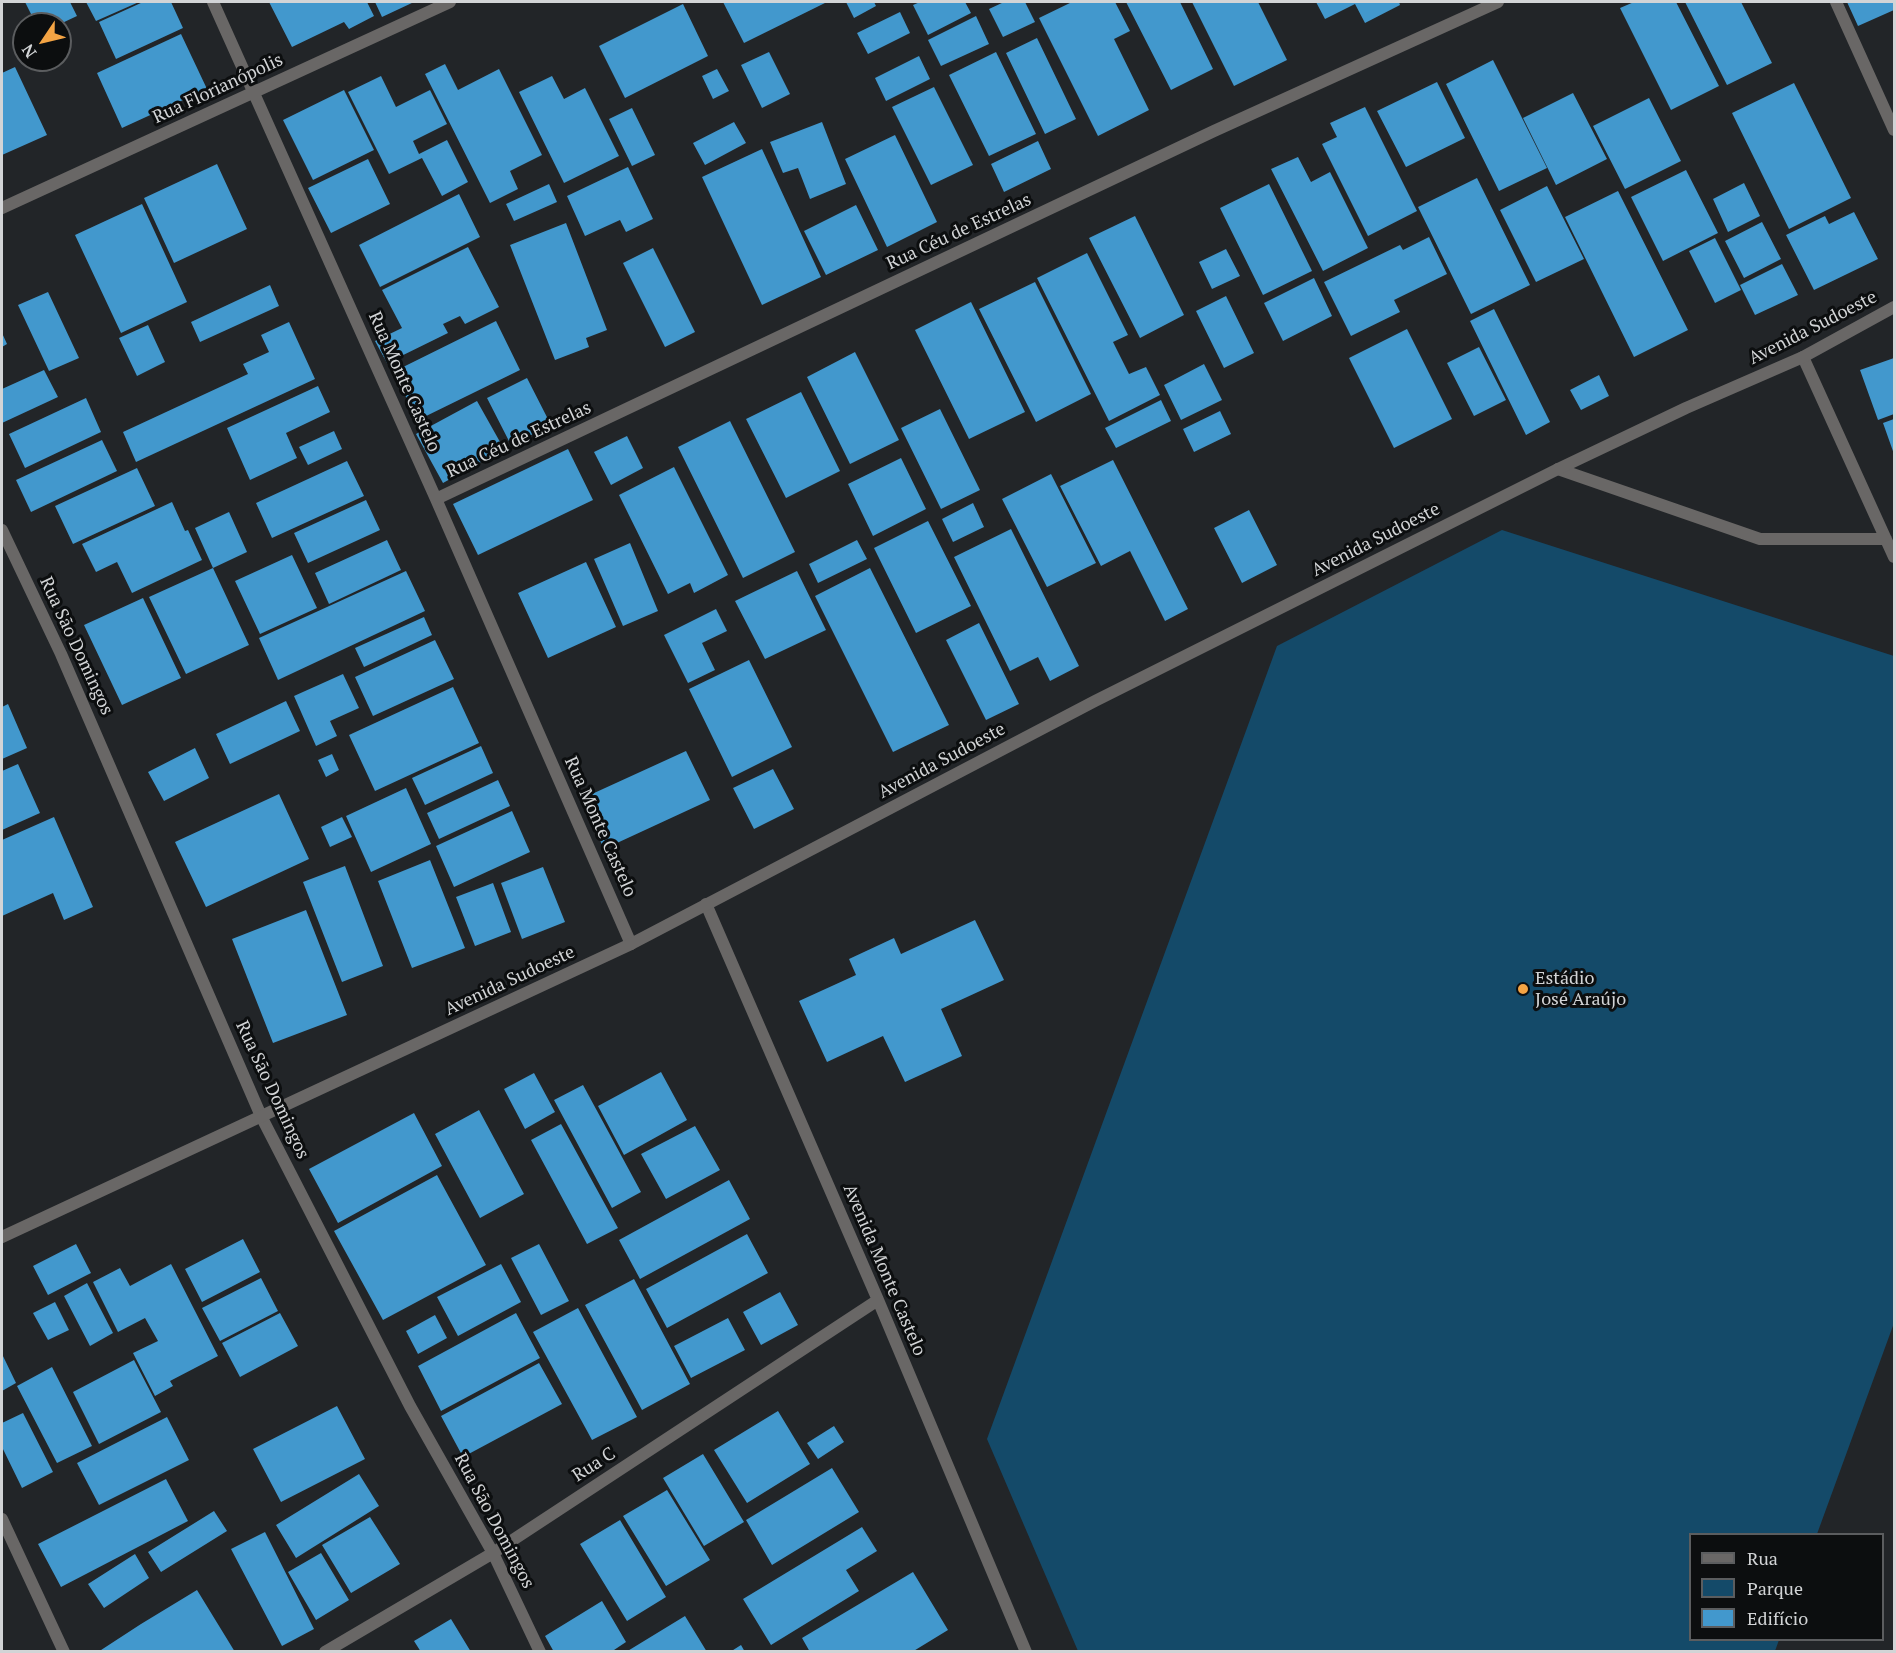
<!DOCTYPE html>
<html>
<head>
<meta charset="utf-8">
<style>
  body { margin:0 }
  #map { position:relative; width:1896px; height:1653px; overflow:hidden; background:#222528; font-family:"PT Serif",serif }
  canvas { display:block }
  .frame { position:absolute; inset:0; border:3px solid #d2d4d6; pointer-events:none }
  .legend { position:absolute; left:1689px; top:1533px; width:195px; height:108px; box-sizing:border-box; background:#0c0e0f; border:2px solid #5b5d5f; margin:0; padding:8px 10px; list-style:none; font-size:18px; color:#d2d4d6 }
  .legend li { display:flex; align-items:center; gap:12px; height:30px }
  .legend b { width:30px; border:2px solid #5b5d5f }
  .north { position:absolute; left:12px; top:12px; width:60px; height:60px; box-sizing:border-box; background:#0c0e0f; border:2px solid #5b5d5f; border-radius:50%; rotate:235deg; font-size:16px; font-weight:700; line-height:24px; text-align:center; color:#d2d4d6 }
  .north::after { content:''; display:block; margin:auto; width:21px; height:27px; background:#f4a444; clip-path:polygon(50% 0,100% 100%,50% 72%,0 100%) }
</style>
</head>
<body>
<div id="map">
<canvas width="1896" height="1653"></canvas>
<div class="frame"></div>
<ul class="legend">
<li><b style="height:8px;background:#696766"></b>Rua</li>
<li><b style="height:16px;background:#144a69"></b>Parque</li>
<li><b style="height:16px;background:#4298cd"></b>Edifício</li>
</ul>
<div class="north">N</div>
</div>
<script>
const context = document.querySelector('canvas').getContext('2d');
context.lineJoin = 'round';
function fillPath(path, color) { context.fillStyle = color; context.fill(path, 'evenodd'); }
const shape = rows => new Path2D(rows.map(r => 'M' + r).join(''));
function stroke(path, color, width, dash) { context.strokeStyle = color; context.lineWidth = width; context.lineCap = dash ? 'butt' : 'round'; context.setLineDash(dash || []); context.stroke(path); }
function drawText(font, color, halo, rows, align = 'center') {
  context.font = font + ' "PT Serif",serif'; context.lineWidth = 6; context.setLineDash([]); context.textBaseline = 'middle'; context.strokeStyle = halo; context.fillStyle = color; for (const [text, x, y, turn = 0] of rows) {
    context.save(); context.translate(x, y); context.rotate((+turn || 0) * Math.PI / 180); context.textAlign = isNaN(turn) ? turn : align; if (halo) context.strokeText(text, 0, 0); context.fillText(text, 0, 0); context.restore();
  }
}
const green = shape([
  [1502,530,1894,656,1894,1323,1817,1534,1690,1534,1690,1640,1779,1640,1775,1651,1078,1651,987,1439,1277,646]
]);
const building = shape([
  [25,2,70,2,77,16,60,24,36,24],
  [86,2,139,2,96,21],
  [143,2,171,2,183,28,116,59,99,22],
  [269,2,367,2,374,16,349,29,344,22,292,47],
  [375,2,414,2,382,17],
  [723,2,827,2,744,43],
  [846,2,874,2,876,6,854,18],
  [920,2,965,2,971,13,928,35,913,5],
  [1004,2,1025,2,1035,22,1003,37,989,9],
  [1072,2,1115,2,1130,31,1114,39,1149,110,1098,136,1039,18],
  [1126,2,1180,2,1213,69,1171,90],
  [1192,2,1258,2,1287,60,1234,86],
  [1316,2,1399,2,1400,5,1365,23,1355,4,1325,19],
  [1634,2,1676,2,1719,86,1671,110,1620,8],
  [1685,2,1741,2,1772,63,1727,85],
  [1847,2,1894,2,1894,10,1858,26],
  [683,4,708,56,625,98,599,46],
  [900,12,910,33,868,54,857,33],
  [976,16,989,44,941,66,928,40],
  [181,34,207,89,122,128,97,73],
  [1037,38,1076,119,1045,134,1006,53],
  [769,52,790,94,762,108,741,65],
  [996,52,1036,134,989,156,949,75],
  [919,56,930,79,886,101,875,78],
  [1493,60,1547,168,1499,191,1446,84],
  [445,64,458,90,499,69,542,155,510,171,518,189,490,203,425,74],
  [15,67,47,135,2,155,2,73],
  [717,69,729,91,713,99,702,76],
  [381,76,396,107,430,90,447,124,413,141,419,154,447,140,468,182,442,196,422,158,389,174,348,92],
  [552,76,564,99,585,88,619,156,564,183,519,92],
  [1437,82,1465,138,1406,167,1377,111],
  [1794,83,1851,198,1789,229,1732,113],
  [934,87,973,165,931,185,892,107],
  [344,90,374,150,313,180,283,120],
  [1573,93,1607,159,1556,185,1523,118],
  [1649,98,1681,161,1625,189,1593,126],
  [1365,107,1417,211,1368,236,1322,144,1337,137,1330,123],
  [632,108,655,155,632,166,609,119],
  [734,122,746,143,705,165,693,143],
  [822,122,846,184,810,199,798,168,783,173,770,142],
  [895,135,937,222,887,247,845,159],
  [1038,141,1051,169,1004,192,991,164],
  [762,149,821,277,762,305,702,177],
  [1298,157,1311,182,1330,172,1368,248,1323,271,1271,169],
  [368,159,390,204,331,233,308,188],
  [217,164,247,229,174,263,144,198],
  [628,167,653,219,626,232,620,220,585,236,567,196],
  [1686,170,1718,233,1663,261,1631,197],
  [1477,178,1530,285,1471,314,1418,207],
  [1744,183,1760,216,1728,232,1713,199],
  [549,184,557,202,514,221,506,204],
  [1269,184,1312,271,1263,295,1220,208],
  [1547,186,1584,259,1536,282,1500,210],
  [1618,191,1688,330,1634,357,1565,217],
  [459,194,480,237,380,287,359,245],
  [142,204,187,302,121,333,75,235],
  [856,205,878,250,826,275,804,231],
  [1854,212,1878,259,1814,290,1786,235,1825,216,1829,224],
  [1135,216,1184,315,1140,338,1089,238],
  [1762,222,1781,259,1744,278,1725,241],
  [566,223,607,330,586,338,589,347,555,360,510,245],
  [1429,237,1447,274,1394,300,1400,312,1351,336,1324,282,1400,245,1403,250],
  [1715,238,1741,290,1715,303,1689,251],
  [468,247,499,307,465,324,460,316,443,324,448,333,387,363,375,341,402,328,382,290],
  [653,248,695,332,665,347,623,263],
  [1226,249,1240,276,1212,289,1199,262],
  [1087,253,1128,335,1113,342,1129,374,1146,367,1160,395,1109,421,1037,278],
  [1782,264,1798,295,1755,315,1740,285],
  [1314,278,1332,316,1283,341,1264,303],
  [1035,282,1091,394,1036,422,979,309],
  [270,285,279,306,200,342,191,322],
  [48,292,79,358,49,371,18,305],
  [1226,296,1254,353,1224,368,1196,311],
  [971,302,1025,412,969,439,915,330],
  [1494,309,1550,422,1526,435,1470,321],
  [496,321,520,370,418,420,393,372],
  [289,322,315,379,136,462,123,432,248,374,243,364,269,352,261,335],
  [148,325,165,362,137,376,119,338],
  [1407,329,1452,419,1394,448,1349,358],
  [2,333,7,344,2,347],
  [1479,347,1506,400,1474,416,1447,363],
  [855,352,899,440,850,464,807,377],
  [1894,358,1894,414,1878,420,1860,370],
  [1204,364,1222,400,1181,420,1164,385],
  [44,370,58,397,2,423,2,389],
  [1599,375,1609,396,1581,410,1570,390],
  [527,378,551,425,511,445,487,398],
  [318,386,330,412,286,433,297,458,250,480,227,428],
  [801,392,840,471,786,498,746,419],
  [86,398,101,432,25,468,9,434],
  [1161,400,1171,421,1116,448,1105,428],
  [477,401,504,449,443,483,416,434],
  [940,409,980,490,941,509,901,428],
  [1220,411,1231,434,1194,452,1183,429],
  [1894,419,1894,454,1883,423],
  [730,421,795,552,743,578,678,447],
  [334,431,342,449,308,465,299,447],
  [627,436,643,468,611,485,594,452],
  [102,440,117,471,31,512,16,480],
  [568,449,593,500,478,555,453,504],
  [901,458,926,509,873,536,848,484],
  [1113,460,1188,609,1165,621,1130,551,1101,566,1060,486],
  [347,461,364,496,272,538,256,503],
  [674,467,728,575,694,593,690,583,668,594,619,495],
  [137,468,155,506,73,544,55,506],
  [1051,474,1096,563,1047,587,1002,499],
  [366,500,380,530,308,563,294,533],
  [172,502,185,531,188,530,202,560,132,593,117,562,96,572,82,544],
  [973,503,984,527,953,542,942,519],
  [1249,510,1277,565,1242,583,1214,528],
  [229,512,247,552,213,568,249,645,186,674,149,597,213,568,195,528],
  [928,521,971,606,916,633,874,548],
  [1011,529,1079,666,1050,681,1038,657,1010,671,954,557],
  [387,540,401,570,329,604,315,573],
  [857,540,867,559,818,583,809,564],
  [630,543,658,611,623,626,594,559],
  [292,555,317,608,260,634,235,581],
  [586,562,616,627,548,658,518,593],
  [870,568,949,725,893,752,815,596],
  [406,571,425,611,278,680,259,638],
  [797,571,826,630,765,659,735,601],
  [143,598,181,678,122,705,84,625],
  [716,609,727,631,702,643,715,670,688,683,664,635],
  [424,617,432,635,364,667,355,648],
  [979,623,1019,704,986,720,946,640],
  [435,640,454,679,373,716,355,677],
  [749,660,792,747,732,777,689,689],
  [343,674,359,708,330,721,337,736,316,746,294,696],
  [453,687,479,743,375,791,349,735],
  [286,701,300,731,230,764,216,734],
  [8,704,27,748,2,759,2,707],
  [481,746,493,773,425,805,412,778],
  [195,748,209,778,164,801,148,772],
  [686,751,710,800,604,849,581,799],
  [332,754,339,770,326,777,318,760],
  [18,764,40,813,2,830,2,771],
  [773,769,794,809,754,829,733,788],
  [498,780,510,806,439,839,427,813],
  [406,788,431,844,371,872,346,816],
  [279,794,309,859,206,907,175,842],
  [512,811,530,852,454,887,436,846],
  [54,817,93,907,64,920,53,893,2,916,2,840],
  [342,817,352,837,330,847,321,827],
  [430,860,465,948,412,968,378,881],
  [345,866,383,966,342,982,303,882],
  [543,867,565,922,522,939,501,883],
  [493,883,511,932,475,946,456,897],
  [306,910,347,1015,273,1043,232,939],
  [975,920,1004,980,941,1009,962,1056,905,1082,883,1036,827,1062,799,1001,856,975,849,959,894,938,901,954],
  [661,1072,687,1120,624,1155,598,1106],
  [534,1073,555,1112,525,1129,504,1089],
  [583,1085,641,1192,612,1208,554,1100],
  [479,1110,524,1194,480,1218,435,1134],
  [414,1113,442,1166,338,1223,309,1169],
  [561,1124,618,1228,587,1244,531,1140],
  [695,1126,720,1170,666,1199,641,1154],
  [437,1175,486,1265,383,1320,334,1231],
  [729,1180,750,1219,640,1279,619,1240],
  [747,1234,768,1273,667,1328,646,1289],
  [243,1239,260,1272,202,1302,185,1269],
  [76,1244,91,1273,48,1295,33,1266],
  [539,1244,569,1301,541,1315,511,1258],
  [171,1264,218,1356,170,1381,173,1386,155,1396,133,1353,158,1341,145,1318,118,1332,93,1282,120,1268,130,1286],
  [501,1264,521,1302,458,1336,437,1297],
  [261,1278,278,1311,220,1341,202,1308],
  [634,1279,690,1384,642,1410,585,1305],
  [87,1283,113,1333,90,1346,64,1296],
  [780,1292,798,1325,761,1345,743,1312],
  [55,1302,69,1330,48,1340,33,1313],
  [578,1308,637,1417,592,1440,533,1332],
  [280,1313,298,1346,240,1377,222,1343],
  [516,1313,540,1358,441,1411,418,1366],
  [435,1315,447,1338,418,1354,406,1331],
  [728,1318,745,1350,691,1378,674,1346],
  [2,1354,16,1383,2,1391],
  [134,1360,161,1412,99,1444,73,1392],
  [539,1363,562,1404,463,1457,441,1416],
  [52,1367,92,1446,57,1463,17,1386],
  [337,1406,365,1459,281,1502,253,1449],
  [778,1411,810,1464,747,1503,714,1450],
  [23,1413,53,1472,22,1488,2,1447,2,1423],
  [167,1417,189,1460,99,1505,77,1463],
  [834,1426,844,1442,818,1459,807,1443],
  [703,1454,744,1522,704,1546,663,1478],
  [832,1468,859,1512,772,1565,746,1520],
  [359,1474,379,1506,296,1558,276,1525],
  [166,1479,188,1521,61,1587,38,1544],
  [667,1490,710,1560,666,1586,623,1516],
  [214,1511,227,1531,161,1572,148,1552],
  [370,1517,400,1564,351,1593,322,1545],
  [620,1520,666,1597,627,1621,580,1544],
  [862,1527,877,1551,846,1570,859,1591,771,1645,743,1599],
  [265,1532,314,1629,282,1646,231,1549],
  [321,1553,349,1600,316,1620,288,1572],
  [135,1554,149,1578,104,1608,88,1584],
  [913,1572,948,1630,912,1652,810,1652,802,1638],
  [197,1590,235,1652,98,1652,141,1624],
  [602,1601,626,1642,611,1652,554,1652,545,1636],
  [685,1616,707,1652,626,1652],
  [451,1619,471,1652,421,1652,414,1641],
  [741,1645,745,1652,730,1652]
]);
const minor = shape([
  [213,2,436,499,631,944],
  [1836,2,1894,130],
  [2,208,450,2],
  [1803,357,1894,557],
  [1558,469,1760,539,1886,539],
  [436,499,1214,131,1498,2],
  [2,530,61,654,261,1116,410,1406,493,1553,540,1652],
  [706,904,878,1300,1026,1652],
  [2,1519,64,1652],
  [325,1652,493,1553,878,1300]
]);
const tertiary = shape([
  [2,1237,631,944,1095,701,1558,469,1686,408,1803,357,1894,307]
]);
const markers = [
  [1523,989,6,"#f4a444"]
];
const streetNames = [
  ["Rua Florianópolis",218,89,-25],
  ["Rua Céu de Estrelas",959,232,-25],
  ["Avenida Sudoeste",1813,328,-27],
  ["Rua Monte Castelo",404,382,66],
  ["Rua Céu de Estrelas",519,440,-25],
  ["Avenida Sudoeste",1376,540,-27],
  ["Rua São Domingos",76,646,65],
  ["Avenida Sudoeste",942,761,-28],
  ["Rua Monte Castelo",600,827,66],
  ["Avenida Sudoeste",510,981,-25],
  ["Rua São Domingos",272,1090,65],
  ["Avenida Monte Castelo",884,1270,67],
  ["Rua C",594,1465,-33],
  ["Rua São Domingos",494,1521,62]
];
const poiNames = [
  ["Estádio",1535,979],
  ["José Araújo",1535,1000]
];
fillPath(green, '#144a69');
fillPath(building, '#4298cd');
stroke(minor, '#696766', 12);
stroke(tertiary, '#696766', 12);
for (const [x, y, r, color] of markers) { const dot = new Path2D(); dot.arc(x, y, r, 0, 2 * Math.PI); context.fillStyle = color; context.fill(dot); stroke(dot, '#0c0e0f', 2); }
drawText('18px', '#d2d4d6', '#0c0e0f', streetNames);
drawText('18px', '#d2d4d6', '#0c0e0f', poiNames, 'left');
</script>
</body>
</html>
